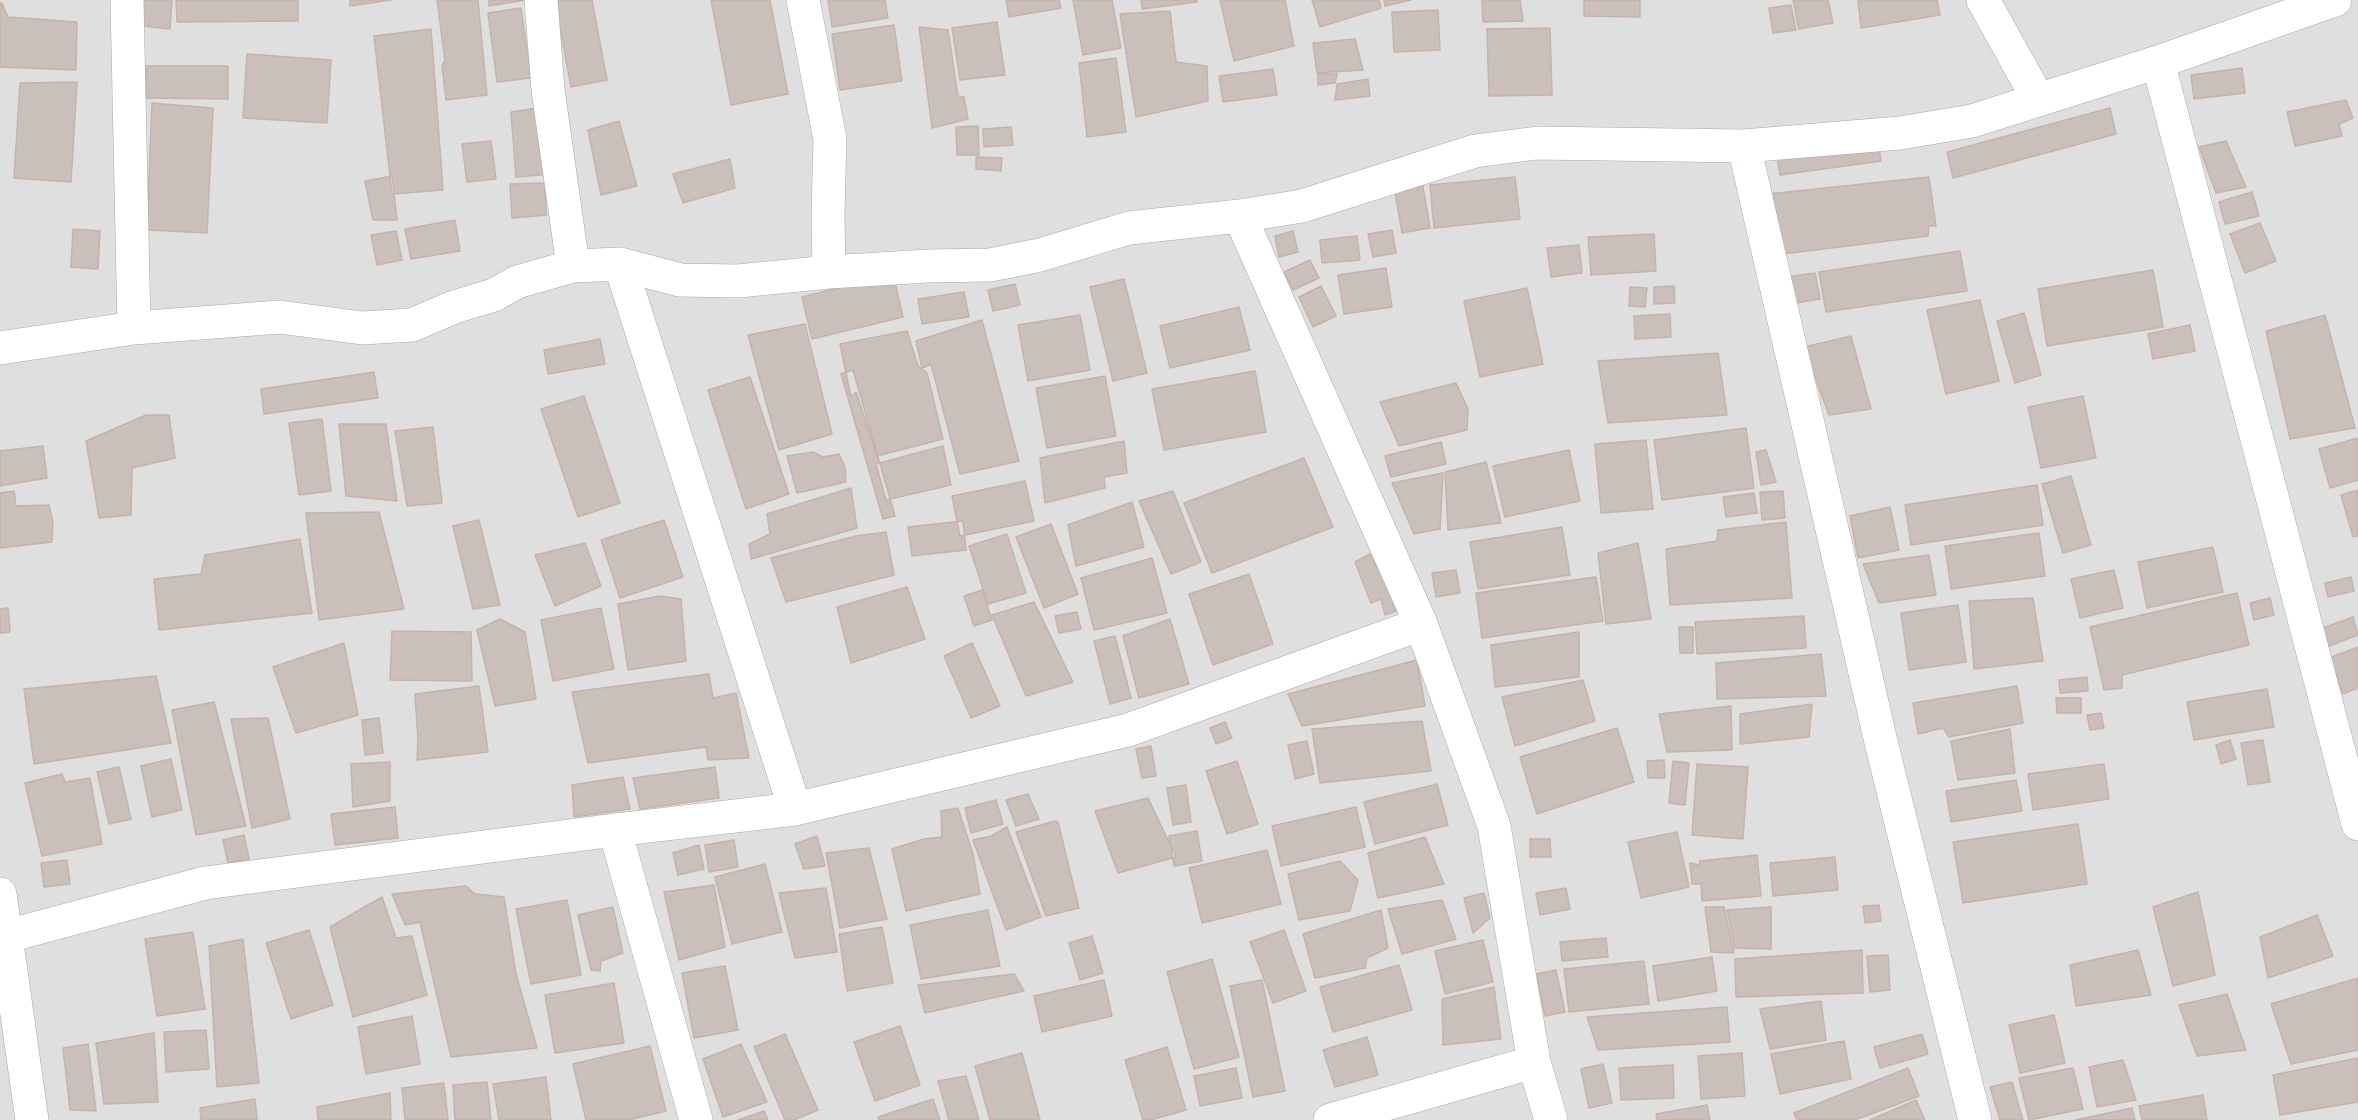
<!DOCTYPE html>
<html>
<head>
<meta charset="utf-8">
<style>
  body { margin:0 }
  canvas { display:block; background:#f3eee8 }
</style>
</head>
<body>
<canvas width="2358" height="1120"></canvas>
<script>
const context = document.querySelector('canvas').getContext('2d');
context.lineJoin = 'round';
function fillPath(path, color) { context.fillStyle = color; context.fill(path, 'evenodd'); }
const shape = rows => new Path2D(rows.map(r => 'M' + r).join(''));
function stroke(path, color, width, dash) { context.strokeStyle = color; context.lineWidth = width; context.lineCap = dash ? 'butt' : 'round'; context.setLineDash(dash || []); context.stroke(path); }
const residential = shape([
  [0,0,2358,0,2358,1120,0,1120]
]);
const building = shape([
  [144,0,172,0,170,29,142,26,144,0],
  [176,0,298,0,298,21,177,22,176,0],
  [350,0,391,0,350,6,350,0],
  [437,0,478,0,487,95,446,100,442,66,445,61,437,0],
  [489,0,526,0,489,6,489,0],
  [555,0,592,0,607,80,571,87,555,0],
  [711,0,770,0,788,94,731,105,711,0],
  [828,0,885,0,888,18,832,27,828,0],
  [1006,0,1059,0,1061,8,1009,17,1006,0],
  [1073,0,1112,0,1121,48,1083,55,1073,0],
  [1141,0,1197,0,1197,2,1142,9,1141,0],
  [1220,0,1285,0,1294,46,1234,61,1220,0],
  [1312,0,1379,0,1381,8,1320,27,1312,0],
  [1384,0,1411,0,1385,6,1384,0],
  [1482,0,1520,0,1523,21,1483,22,1482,0],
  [1584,0,1640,0,1640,17,1584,16,1584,0],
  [1793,0,1828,0,1833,23,1799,29,1793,0],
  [1858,0,1937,0,1940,15,1861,28,1858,0],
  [0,3,2,3,8,17,77,22,76,70,0,67,0,3],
  [1791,5,1796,30,1773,33,1769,8,1791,5],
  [521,8,531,78,497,82,488,13,521,8],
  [1438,10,1440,50,1394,52,1392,12,1438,10],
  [1170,11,1176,62,1207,66,1208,101,1136,117,1120,14,1170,11],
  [997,22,1005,75,960,80,952,28,997,22],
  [894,25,902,81,840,90,832,34,894,25],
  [919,27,948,30,958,96,964,97,968,119,932,128,919,27],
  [1550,28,1552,95,1489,96,1487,29,1550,28],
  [431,29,443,190,392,194,374,36,431,29],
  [1355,39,1363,70,1317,73,1313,43,1355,39],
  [247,54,331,60,327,123,243,118,247,54],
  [1116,58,1126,132,1087,137,1079,63,1116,58],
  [146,66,228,66,228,99,146,98,146,66],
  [2242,68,2245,93,2194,99,2191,75,2242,68],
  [1273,69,1277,95,1223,102,1219,76,1273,69],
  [1318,74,1337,74,1335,83,1318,85,1318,74],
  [1368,79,1370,96,1335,100,1337,84,1368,79],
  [77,82,71,182,14,178,20,83,77,82],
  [2346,100,2353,118,2339,124,2342,136,2295,146,2287,112,2346,100],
  [152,103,213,108,207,233,147,230,152,103],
  [545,107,551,174,516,177,511,112,545,107],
  [2110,108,2116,134,1953,178,1947,152,2110,108],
  [619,121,637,186,601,195,588,130,619,121],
  [978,126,979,155,957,155,956,127,978,126],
  [1011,127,1013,145,984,147,983,129,1011,127],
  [1877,136,1881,161,1780,175,1776,150,1877,136],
  [491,141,496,179,467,182,462,144,491,141],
  [2226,141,2246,187,2216,193,2199,147,2226,141],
  [976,157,1002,158,1001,171,976,169,976,157],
  [730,159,735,188,683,203,673,174,730,159],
  [392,176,397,220,373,220,365,181,392,176],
  [1515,177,1520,219,1434,228,1430,185,1515,177],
  [1929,177,1936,226,1929,226,1928,236,1775,255,1768,194,1929,177],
  [1422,181,1430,228,1402,233,1394,186,1422,181],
  [545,183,546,215,512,218,510,184,545,183],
  [2252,192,2259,216,2225,224,2219,202,2252,192],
  [455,220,460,251,411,259,405,229,455,220],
  [2260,223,2276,261,2245,273,2230,234,2260,223],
  [73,229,100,231,98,269,71,267,73,229],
  [1392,230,1396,253,1373,257,1368,234,1392,230],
  [396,231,402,260,377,265,371,235,396,231],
  [1293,231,1298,252,1279,257,1275,236,1293,231],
  [1654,234,1656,271,1591,275,1588,237,1654,234],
  [1357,236,1360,260,1322,263,1320,240,1357,236],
  [1579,245,1582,273,1551,277,1547,248,1579,245],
  [1960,251,1967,291,1826,312,1819,272,1960,251],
  [1310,260,1319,278,1293,290,1284,272,1310,260],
  [1386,268,1392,307,1344,314,1338,275,1386,268],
  [2153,270,2163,327,2047,346,2038,289,2153,270],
  [1815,273,1820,299,1784,305,1780,278,1815,273],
  [893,274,903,317,812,339,802,297,893,274],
  [1124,279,1147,373,1113,381,1090,287,1124,279],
  [1015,284,1020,305,993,311,988,290,1015,284],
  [1321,286,1336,316,1313,327,1299,297,1321,286],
  [1674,286,1675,303,1654,304,1654,287,1674,286],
  [1630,287,1647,288,1645,307,1629,306,1630,287],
  [1527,288,1543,364,1480,377,1464,301,1527,288],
  [964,292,969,317,922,324,918,299,964,292],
  [1980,300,1999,381,1946,394,1927,310,1980,300],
  [1239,307,1250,350,1170,368,1160,326,1239,307],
  [2024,313,2041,375,2015,383,1997,321,2024,313],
  [1670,314,1671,337,1635,339,1634,316,1670,314],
  [1080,315,1090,370,1028,381,1018,325,1080,315],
  [2325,315,2355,428,2290,439,2266,331,2325,315],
  [982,320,1019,461,960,474,931,364,922,368,916,341,982,320],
  [805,324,832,434,779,450,748,335,805,324],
  [2190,325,2195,351,2153,359,2148,334,2190,325],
  [907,331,918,366,927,373,943,439,877,456,856,392,851,397,840,344,907,331],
  [1851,336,1871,409,1829,415,1804,347,1851,336],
  [600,339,605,364,548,374,544,350,600,339],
  [1718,353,1727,415,1608,423,1598,361,1718,353],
  [853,370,895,516,883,519,841,374,853,370],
  [1255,371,1266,432,1164,450,1152,389,1255,371],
  [374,372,378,398,264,414,261,389,374,372],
  [1105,376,1116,436,1047,448,1036,388,1105,376],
  [750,377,789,494,746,509,708,390,750,377],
  [1456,383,1468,409,1467,430,1399,446,1380,402,1456,383],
  [584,396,620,503,578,517,541,409,584,396],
  [2083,396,2096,458,2041,468,2028,407,2083,396],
  [146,415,169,415,175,458,132,468,131,515,99,518,86,441,146,415],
  [322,419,331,491,299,495,289,423,322,419],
  [339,424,386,424,397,501,346,496,339,424],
  [433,427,442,503,407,506,395,431,433,427],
  [1746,428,1754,488,1662,500,1654,440,1746,428],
  [2358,438,2358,480,2330,488,2319,449,2358,438],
  [1646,440,1653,509,1601,513,1595,444,1646,440],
  [1124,441,1127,473,1104,477,1105,488,1045,503,1040,458,1124,441],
  [1441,442,1446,464,1391,477,1385,456,1441,442],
  [43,446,47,478,0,486,0,451,43,446],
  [943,446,951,485,886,500,876,464,943,446],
  [1569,450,1580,501,1505,517,1493,466,1569,450],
  [1766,450,1776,482,1761,485,1756,452,1766,450],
  [813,452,823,457,839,454,845,467,846,482,797,493,787,456,813,452],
  [1304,458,1333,527,1212,573,1184,503,1304,458],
  [1486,462,1501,523,1448,530,1445,472,1486,462],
  [1443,473,1440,529,1414,534,1392,483,1443,473],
  [2071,476,2091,545,2063,553,2042,484,2071,476],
  [1025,481,1034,521,960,536,952,496,1025,481],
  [2037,485,2043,525,1911,545,1905,505,2037,485],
  [851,488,857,528,751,559,749,544,770,534,767,514,851,488],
  [2358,490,2358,536,2353,537,2341,495,2358,490],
  [14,491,16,506,49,505,53,523,52,542,0,548,0,493,14,491],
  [1173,491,1201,562,1171,574,1139,501,1173,491],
  [1783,491,1785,518,1762,520,1760,492,1783,491],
  [1754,493,1757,513,1726,517,1723,497,1754,493],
  [1132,502,1144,547,1076,566,1068,525,1132,502],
  [1890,507,1899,550,1858,558,1850,516,1890,507],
  [379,512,404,609,319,620,306,513,379,512],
  [479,520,500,605,473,609,453,526,479,520],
  [664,520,683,577,620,598,601,540,664,520],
  [963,521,966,550,912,556,908,527,963,521],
  [1786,522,1792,598,1670,605,1666,549,1717,541,1718,530,1786,522],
  [1051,524,1078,594,1044,608,1016,537,1051,524],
  [1562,527,1570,575,1478,589,1470,542,1562,527],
  [886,532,894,575,786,602,771,558,856,536,886,532],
  [2039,533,2045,576,1951,589,1945,546,2039,533],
  [1007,534,1026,593,988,604,969,546,1007,534],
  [300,539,312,613,159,630,154,579,201,574,205,555,300,539],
  [585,543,601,586,555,606,535,555,585,543],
  [1638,543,1651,619,1606,624,1598,553,1638,543],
  [2213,547,2223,592,2147,608,2138,562,2213,547],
  [1370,554,1377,568,1384,567,1396,611,1385,615,1381,599,1371,603,1355,562,1370,554],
  [1929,555,1936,595,1879,603,1863,564,1929,555],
  [1152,558,1167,613,1094,630,1081,578,1152,558],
  [1456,570,1460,593,1436,597,1432,573,1456,570],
  [2114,570,2123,608,2080,618,2071,579,2114,570],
  [1249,574,1273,644,1213,665,1189,594,1249,574],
  [1596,577,1603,621,1482,638,1476,593,1596,577],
  [2351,577,2354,591,2328,597,2325,583,2351,577],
  [907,587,925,639,851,663,837,607,907,587],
  [982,590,992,620,974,626,964,596,982,590],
  [2237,593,2249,645,2122,675,2122,688,2104,690,2090,627,2237,593],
  [660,596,681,599,686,661,628,670,618,604,660,596],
  [2033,598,2043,661,1974,669,1969,601,2033,598],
  [2270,598,2274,615,2254,620,2250,603,2270,598],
  [1034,602,1073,682,1026,696,992,615,1034,602],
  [1958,605,1966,662,1909,670,1901,613,1958,605],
  [8,608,10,632,0,633,0,609,8,608],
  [601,608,614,669,553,681,541,620,601,608],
  [1077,612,1081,629,1059,633,1055,616,1077,612],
  [1804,616,1806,648,1697,654,1695,622,1804,616],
  [2353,617,2358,635,2321,649,2315,631,2353,617],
  [500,619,525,632,536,699,495,706,477,630,500,619],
  [1170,619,1189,684,1139,698,1123,636,1170,619],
  [1679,627,1693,627,1693,653,1680,653,1679,627],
  [392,631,471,632,472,681,390,680,392,631],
  [1579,632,1579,677,1495,687,1491,645,1579,632],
  [1115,636,1131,698,1110,704,1094,641,1115,636],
  [344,643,358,715,296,733,273,667,344,643],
  [972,643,1000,706,971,718,944,656,972,643],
  [2358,647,2358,688,2343,694,2329,658,2358,647],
  [1821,654,1826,696,1717,699,1716,663,1821,654],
  [1417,660,1425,706,1302,726,1288,694,1417,660],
  [709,674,713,698,736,693,749,758,708,760,706,747,588,763,572,692,709,674],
  [156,676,171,743,34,764,24,689,156,676],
  [2087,677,2088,691,2060,693,2059,680,2087,677],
  [1583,680,1595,721,1515,746,1502,697,1583,680],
  [479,686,488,752,417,760,418,740,415,694,479,686],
  [2017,686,2023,723,1949,737,1943,728,1918,734,1913,703,2017,686],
  [2267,689,2274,727,2194,740,2187,702,2267,689],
  [2056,698,2081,698,2081,713,2057,713,2056,698],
  [214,702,246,826,196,835,172,710,214,702],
  [1812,704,1809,737,1740,744,1740,714,1812,704],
  [1731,706,1732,750,1667,752,1659,714,1731,706],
  [2101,713,2104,728,2090,730,2087,715,2101,713],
  [268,718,290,819,252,828,231,719,268,718],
  [379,718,383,753,365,755,362,720,379,718],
  [1422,721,1431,771,1320,783,1312,729,1422,721],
  [1225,722,1232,738,1216,744,1210,728,1225,722],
  [1617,728,1634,782,1537,814,1520,757,1617,728],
  [2010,729,2015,773,1958,780,1951,741,2010,729],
  [2230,740,2236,759,2221,764,2216,745,2230,740],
  [2263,740,2270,782,2248,785,2241,743,2263,740],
  [1307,741,1314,774,1295,779,1288,745,1307,741],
  [1151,746,1156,776,1142,778,1136,749,1151,746],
  [171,759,182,810,152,817,141,766,171,759],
  [1664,760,1665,778,1648,778,1647,761,1664,760],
  [1237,761,1258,824,1227,834,1206,771,1237,761],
  [1673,761,1689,763,1685,805,1669,803,1673,761],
  [390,762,390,801,353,807,351,764,390,762],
  [1697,764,1748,767,1743,839,1692,835,1697,764],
  [2104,764,2109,799,2033,810,2028,774,2104,764],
  [119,767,131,819,109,824,97,772,119,767],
  [715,767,719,798,640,809,633,778,715,767],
  [62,774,65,782,90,778,102,844,42,856,25,783,62,774],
  [623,777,630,809,574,817,572,785,623,777],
  [2016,780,2022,811,1951,822,1946,791,2016,780],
  [1437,784,1448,825,1375,844,1364,802,1437,784],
  [1186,785,1191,822,1173,825,1167,788,1186,785],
  [1028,794,1039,819,1016,826,1006,800,1028,794],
  [1148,798,1176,857,1118,873,1095,811,1148,798],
  [996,800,1003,824,971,833,965,808,996,800],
  [395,807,398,838,335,845,331,814,395,807],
  [1356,807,1365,847,1281,866,1272,826,1356,807],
  [958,808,973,854,980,894,906,911,892,849,924,839,942,837,941,811,958,808],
  [1055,821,1058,822,1079,908,1046,916,1016,832,1055,821],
  [2078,824,2087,884,1963,903,1953,842,2078,824],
  [1007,827,1041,917,1006,930,973,840,991,836,1007,827],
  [1197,831,1202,861,1174,866,1169,836,1197,831],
  [1677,832,1689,887,1641,898,1628,842,1677,832],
  [244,835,249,859,228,863,223,840,244,835],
  [817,836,825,866,804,869,795,844,817,836],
  [1425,837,1444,884,1378,898,1368,853,1425,837],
  [1530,839,1550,839,1551,857,1530,857,1530,839],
  [734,840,738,867,709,872,705,845,734,840],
  [699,845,704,869,678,875,673,853,699,845],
  [869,848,887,919,840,928,826,853,869,848],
  [1267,850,1281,904,1202,923,1189,868,1267,850],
  [1757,855,1761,896,1702,901,1701,884,1692,884,1690,863,1699,865,1700,861,1757,855],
  [1835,857,1838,890,1773,896,1770,863,1835,857],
  [67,860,70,884,44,887,41,863,67,860],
  [1340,861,1358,880,1350,911,1299,920,1288,874,1340,861],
  [765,864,782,932,732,944,715,877,765,864],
  [714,885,725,947,679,960,664,892,714,885],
  [466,886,475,894,504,897,516,974,537,1048,451,1057,420,922,405,925,392,894,466,886],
  [826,888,837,952,795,958,779,893,826,888],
  [1566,888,1570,909,1540,915,1536,893,1566,888],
  [2198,892,2215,975,2173,986,2153,907,2198,892],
  [1484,893,1490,918,1473,933,1464,898,1484,893],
  [382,897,396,938,412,936,427,995,353,1017,330,927,382,897],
  [567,900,581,975,531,984,516,909,567,900],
  [1442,900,1456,939,1402,954,1388,909,1442,900],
  [1879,905,1881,921,1865,923,1863,906,1879,905],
  [613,907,623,953,601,961,600,971,591,970,578,915,613,907],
  [1705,907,1724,907,1734,953,1711,952,1705,907],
  [1771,907,1771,949,1735,948,1727,910,1771,907],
  [988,910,1000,966,921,979,910,925,988,910],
  [1381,910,1388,948,1367,958,1365,968,1315,978,1303,934,1381,910],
  [2317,915,2333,956,2268,978,2260,937,2317,915],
  [882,927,893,983,847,991,839,934,882,927],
  [309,930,333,1005,291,1019,266,943,309,930],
  [1284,930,1306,991,1273,1003,1250,942,1284,930],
  [193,932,205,1009,157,1016,145,939,193,932],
  [1092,936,1103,973,1080,980,1069,943,1092,936],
  [1606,938,1608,957,1562,961,1560,942,1606,938],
  [243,939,259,1083,217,1087,209,946,243,939],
  [1483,940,1493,982,1445,994,1435,951,1483,940],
  [1862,950,1863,993,1736,997,1735,959,1862,950],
  [2138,950,2151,995,2076,1006,2070,965,2138,950],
  [1888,955,1890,990,1870,992,1867,956,1888,955],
  [1712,957,1717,991,1658,1001,1653,966,1712,957],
  [1212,959,1239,1057,1194,1069,1167,972,1212,959],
  [1644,961,1649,1004,1569,1012,1564,969,1644,961],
  [1399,965,1412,1010,1333,1032,1320,987,1399,965],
  [725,966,738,1030,694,1038,682,973,725,966],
  [1556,970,1565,1012,1545,1016,1536,974,1556,970],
  [1014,974,1024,991,925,1013,918,985,1014,974],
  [2358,978,2358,1050,2291,1064,2271,1004,2358,978],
  [1104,980,1112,1016,1042,1032,1034,996,1104,980],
  [1262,980,1285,1091,1253,1097,1230,986,1262,980],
  [614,983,624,1043,555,1053,545,995,614,983],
  [1494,987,1501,1039,1443,1045,1442,999,1494,987],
  [2227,994,2246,1050,2197,1056,2179,1005,2227,994],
  [1821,1001,1826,1040,1770,1049,1760,1009,1821,1001],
  [1727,1007,1730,1042,1598,1050,1587,1017,1727,1007],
  [2054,1015,2065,1063,2020,1073,2009,1025,2054,1015],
  [412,1016,420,1064,366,1074,358,1027,412,1016],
  [900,1026,920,1085,875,1101,854,1042,900,1026],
  [206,1030,209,1069,166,1072,164,1032,206,1030],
  [154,1033,158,1102,104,1104,96,1043,154,1033],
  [785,1034,818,1110,794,1120,785,1120,754,1047,785,1034],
  [1922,1034,1928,1054,1880,1068,1874,1047,1922,1034],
  [1367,1037,1378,1075,1335,1087,1323,1050,1367,1037],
  [1844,1041,1851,1079,1780,1094,1771,1054,1844,1041],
  [88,1044,96,1111,70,1110,63,1048,88,1044],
  [741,1044,767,1102,723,1117,703,1059,741,1044],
  [650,1046,666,1111,629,1120,586,1120,573,1064,650,1046],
  [1167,1047,1186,1110,1151,1120,1143,1120,1125,1060,1167,1047],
  [1022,1053,1040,1120,990,1120,975,1066,1022,1053],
  [1742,1053,1745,1096,1701,1099,1698,1056,1742,1053],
  [2358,1058,2358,1102,2280,1115,2273,1075,2358,1058],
  [2123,1060,2136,1100,2097,1107,2089,1067,2123,1060],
  [1603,1064,1612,1103,1589,1108,1581,1069,1603,1064],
  [1673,1065,1674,1098,1621,1100,1619,1068,1673,1065],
  [1236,1068,1242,1098,1200,1106,1194,1076,1236,1068],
  [1908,1068,1919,1096,1855,1120,1797,1120,1794,1113,1908,1068],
  [2073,1068,2083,1109,2029,1120,2019,1078,2073,1068],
  [966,1076,979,1120,949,1120,938,1081,966,1076],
  [546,1077,551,1120,499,1120,493,1084,546,1077],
  [487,1082,491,1120,455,1120,453,1085,487,1082],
  [2012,1082,2023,1120,2000,1120,1990,1087,2012,1082],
  [444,1083,448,1120,405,1120,402,1088,444,1083],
  [390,1093,391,1120,318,1120,317,1107,390,1093],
  [2203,1095,2207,1120,2142,1120,2139,1106,2203,1095],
  [255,1099,257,1120,201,1120,200,1108,255,1099],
  [933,1099,940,1120,879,1120,878,1117,933,1099],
  [1916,1100,1925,1120,1870,1120,1916,1100],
  [1707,1105,1710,1120,1657,1120,1656,1114,1707,1105],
  [2132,1108,2135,1120,2075,1120,2132,1108],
  [764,1111,768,1120,738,1120,764,1111]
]);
const minor = shape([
  [127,0,134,328],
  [541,0,548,90,573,266],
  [803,0,830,139,828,214,829,272],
  [1983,0,2038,99],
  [2158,62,2358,824],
  [1744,146,1881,742,1975,1120],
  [1240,216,1421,624,1494,826,1534,1062,1551,1120],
  [620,264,795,809],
  [0,348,134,328,280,317,362,328,412,325,454,307,494,295,517,282,573,266,620,264,680,280,738,281,829,272,928,266,990,265,1040,255,1129,228,1240,216,1302,206,1475,151,1537,143,1744,146,1900,133,1972,121,2158,62,2335,0],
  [615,830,696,1120],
  [0,894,32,1120],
  [0,938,205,883,615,830,795,809,1128,730,1421,624],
  [1330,1120,1534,1062]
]);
fillPath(residential, '#e0dfdf');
fillPath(building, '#cbbfbb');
stroke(building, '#c6b2a9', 1.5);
stroke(minor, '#a9a9a9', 34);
stroke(minor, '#fff', 33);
</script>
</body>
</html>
